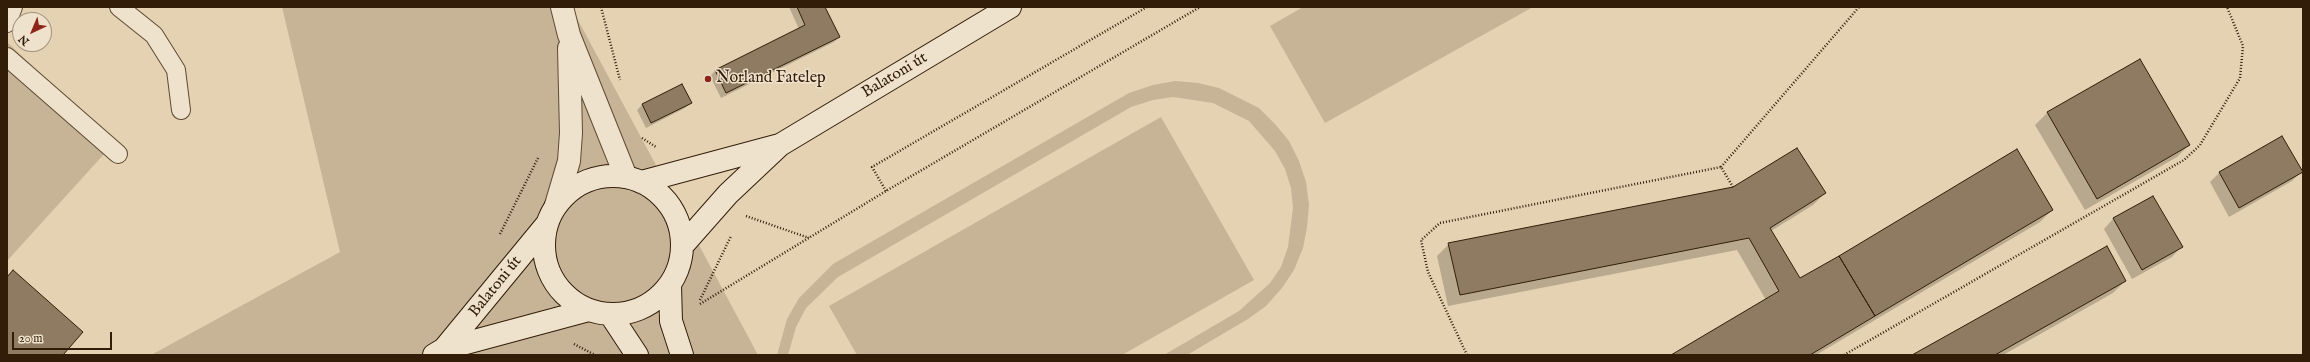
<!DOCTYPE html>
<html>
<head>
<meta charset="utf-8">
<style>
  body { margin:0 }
  #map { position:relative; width:2310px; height:362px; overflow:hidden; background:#e5d2b2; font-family:"IM FELL English",serif }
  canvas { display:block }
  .frame { position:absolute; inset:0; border:8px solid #321d09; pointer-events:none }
  .north { position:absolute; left:12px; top:12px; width:40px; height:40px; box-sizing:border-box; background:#eee2cd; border:1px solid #a3937f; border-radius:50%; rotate:224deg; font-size:11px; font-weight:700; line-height:16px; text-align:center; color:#321d09 }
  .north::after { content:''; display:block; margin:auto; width:14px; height:18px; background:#8f2418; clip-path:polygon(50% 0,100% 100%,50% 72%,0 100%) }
  .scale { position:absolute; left:12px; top:332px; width:100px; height:18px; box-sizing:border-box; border:2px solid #321d09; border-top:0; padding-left:5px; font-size:12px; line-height:14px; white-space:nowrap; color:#321d09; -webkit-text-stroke:3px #eee2cd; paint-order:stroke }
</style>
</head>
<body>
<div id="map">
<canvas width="2310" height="362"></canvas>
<div class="frame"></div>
<div class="north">N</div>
<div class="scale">20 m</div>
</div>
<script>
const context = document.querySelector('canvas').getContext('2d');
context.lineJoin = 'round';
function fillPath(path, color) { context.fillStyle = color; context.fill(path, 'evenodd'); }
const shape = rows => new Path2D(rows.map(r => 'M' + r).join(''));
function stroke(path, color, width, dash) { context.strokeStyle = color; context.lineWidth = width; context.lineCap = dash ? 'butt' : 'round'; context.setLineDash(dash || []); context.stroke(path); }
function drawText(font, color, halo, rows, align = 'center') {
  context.font = font + ' "IM FELL English",serif'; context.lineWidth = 3; context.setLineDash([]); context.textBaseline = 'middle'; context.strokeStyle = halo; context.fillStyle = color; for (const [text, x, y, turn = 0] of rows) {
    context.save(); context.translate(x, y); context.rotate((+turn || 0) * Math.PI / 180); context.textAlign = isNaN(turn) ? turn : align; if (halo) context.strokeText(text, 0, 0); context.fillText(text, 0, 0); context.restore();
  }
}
const green = shape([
  [282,7,571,7,758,355,151,355,340,252],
  [1303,7,1533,7,1325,123,1270,26],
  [7,42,114,143,7,261],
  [1175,81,1198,83,1219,88,1259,108,1275,124,1289,141,1299,161,1306,182,1309,205,1307,227,1303,248,1294,270,1282,288,1266,306,1248,319,1187,355,1164,355,1239,311,1270,283,1281,267,1288,247,1293,208,1291,188,1285,169,1275,151,1249,121,1213,103,1173,97,1153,100,1131,107,838,277,806,308,796,327,788,355,777,355,787,319,799,298,833,264,1129,93,1153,85],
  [1161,117,1254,280,1122,355,857,355,829,306]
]);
const shadow = shape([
  [789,7,824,7,839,37,834,42,721,98,710,76,715,71,799,29],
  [2139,60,2189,145,2177,157,2085,210,2035,125,2047,113],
  [682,85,691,103,685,108,646,128,637,110,642,105],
  [2282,138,2301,172,2292,181,2229,217,2210,182,2219,173],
  [1825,193,1813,205,1771,231,1799,280,2052,210,2040,222,1816,355,1673,355,1766,300,1737,250,1448,306,1437,256,1449,244],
  [2153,197,2181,247,2172,257,2132,279,2104,229,2113,219],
  [2125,281,2113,293,2003,355,1914,355]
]);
const building = shape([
  [797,7,825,7,840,37,726,93,715,70,805,25,797,7],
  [2140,59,2190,145,2097,199,2047,112,2140,59],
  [682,84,692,103,651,123,642,104,682,84],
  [2282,136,2303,172,2239,208,2219,172,2282,136],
  [1797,148,1826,193,1770,228,1800,278,1839,256,1875,316,1810,355,1671,355,1779,291,1749,238,1460,295,1448,243,1733,187,1797,148],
  [2017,149,2053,210,1875,316,1839,256,2017,149],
  [2153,196,2183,247,2142,270,2113,218,2153,196],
  [2107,246,2126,281,1995,355,1912,355,2107,246],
  [13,270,83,332,63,355,7,355,7,277,13,270]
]);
const path = shape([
  [601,7,620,80],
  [642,138,656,147],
  [1721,167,1859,7],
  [886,191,872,167,1147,7],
  [746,216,809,238],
  [500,234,538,158],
  [700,300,731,236],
  [700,304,886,191,1200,7],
  [574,344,595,355],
  [1467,355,1428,272,1421,240,1440,223,1721,167,1733,187],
  [1844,355,2184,160,2200,145,2240,78,2243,46,2227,7]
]);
const lane = shape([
  [119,7,154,35,176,70,181,110],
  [7,23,13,7],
  [7,57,118,154]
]);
const street = shape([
  [562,7,569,35,626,177],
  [556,205,569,161,571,133,569,48]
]);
const secondary = shape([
  '544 245a69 69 0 1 1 138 0a69 69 0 1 1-138 0Z',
  [641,182,779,145],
  [683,245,728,194,780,145,1010,7],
  [670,285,671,321,682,355],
  [610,314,637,355],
  [444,349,547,224],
  [434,355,444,349,589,310]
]);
const markers = [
  [708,79,4,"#8f2418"]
];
const streetNames = [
  ["Balatoni út",895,76,-31],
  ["Balatoni út",496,287,-51]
];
const poiNames = [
  ["Norland Fatelep",716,79]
];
fillPath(green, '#c7b395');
fillPath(shadow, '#0003');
fillPath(building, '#8f7b61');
stroke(building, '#321d09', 1);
stroke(lane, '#5f4a33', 20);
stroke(street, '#5f4a33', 24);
stroke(secondary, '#321d09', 24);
stroke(path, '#321d09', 2.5, [1, 2]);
stroke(lane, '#eee2cd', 18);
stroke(street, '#eee2cd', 22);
stroke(secondary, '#eee2cd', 22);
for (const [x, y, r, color] of markers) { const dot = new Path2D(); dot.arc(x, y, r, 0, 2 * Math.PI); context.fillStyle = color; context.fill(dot); stroke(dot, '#eee2cd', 1.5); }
drawText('16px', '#321d09', '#eee2cd', streetNames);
drawText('16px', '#321d09', '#eee2cd', poiNames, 'left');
</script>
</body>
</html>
